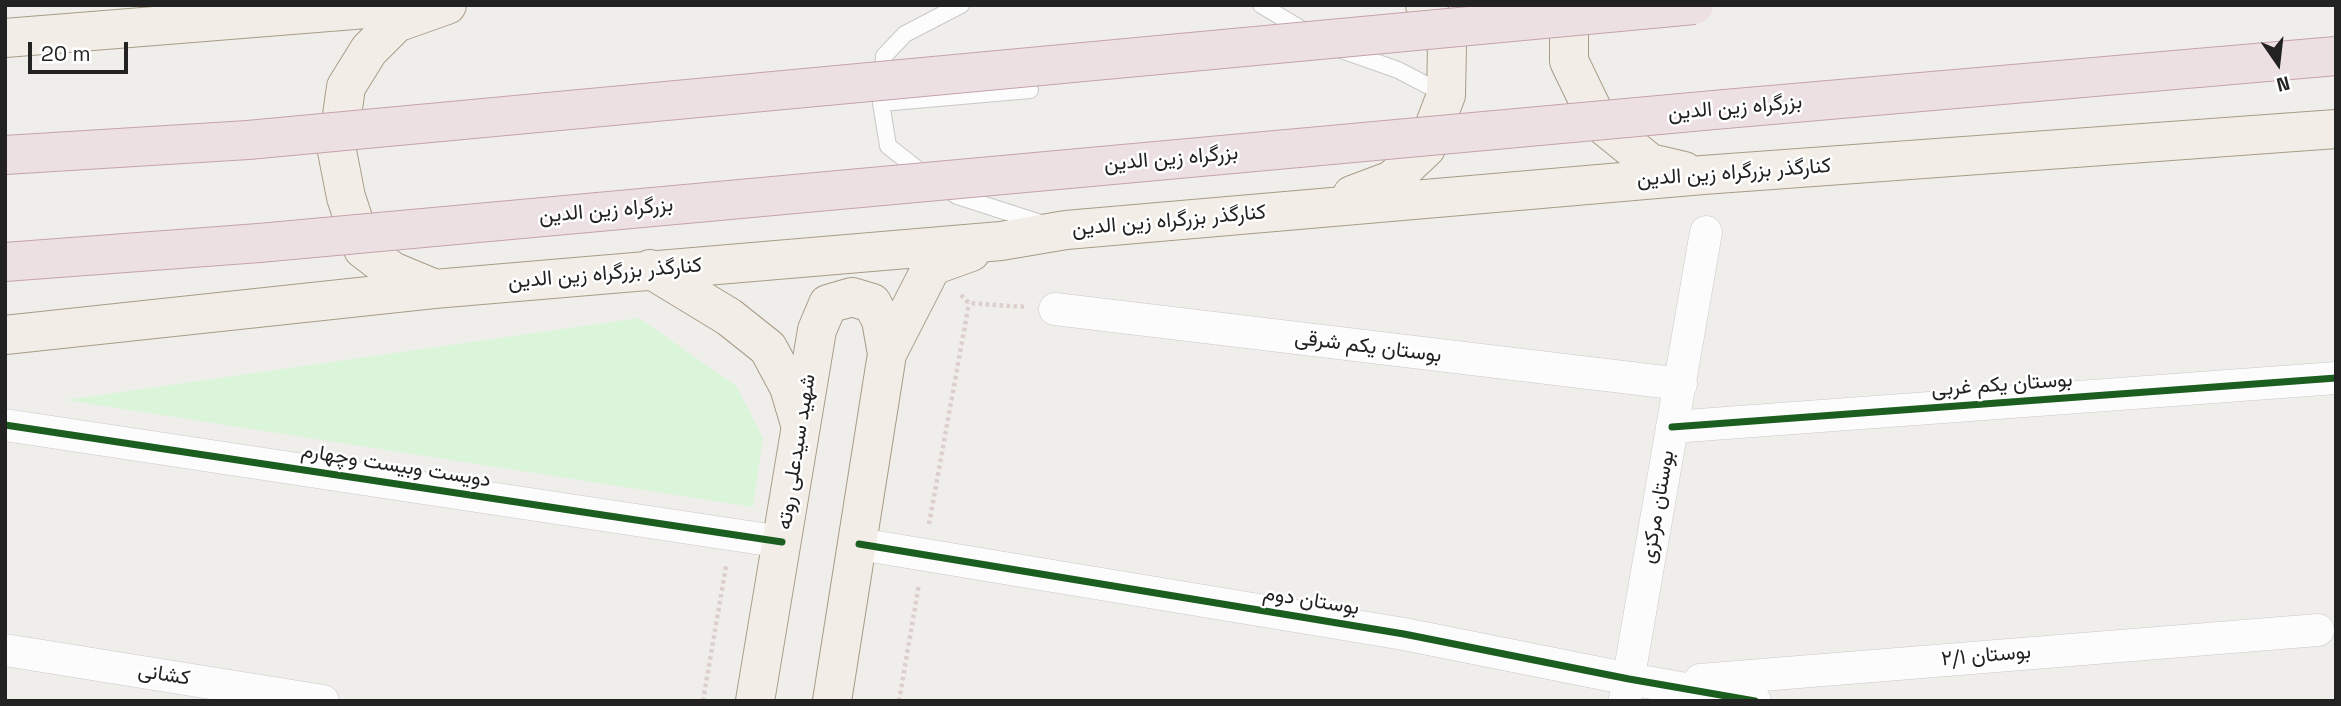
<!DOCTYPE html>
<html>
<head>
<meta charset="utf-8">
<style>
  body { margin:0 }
  #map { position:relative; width:2341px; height:706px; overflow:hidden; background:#f0eeeb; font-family:"Space Grotesk",sans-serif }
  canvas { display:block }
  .frame { position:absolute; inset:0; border:7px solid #222; pointer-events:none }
  .north { position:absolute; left:2243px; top:28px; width:70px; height:70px; -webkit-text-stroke:5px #fff; paint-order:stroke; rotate:166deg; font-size:19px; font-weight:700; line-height:28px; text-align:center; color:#222 }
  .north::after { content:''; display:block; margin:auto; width:24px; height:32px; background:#222; clip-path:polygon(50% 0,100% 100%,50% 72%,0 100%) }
  .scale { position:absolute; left:28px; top:42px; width:100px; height:32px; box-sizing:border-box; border:4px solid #222; border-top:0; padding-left:9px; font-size:21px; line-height:24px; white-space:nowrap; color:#222; -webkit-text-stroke:5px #fff; paint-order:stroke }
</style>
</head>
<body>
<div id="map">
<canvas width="2341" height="706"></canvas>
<div class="frame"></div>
<div class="north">N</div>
<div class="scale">20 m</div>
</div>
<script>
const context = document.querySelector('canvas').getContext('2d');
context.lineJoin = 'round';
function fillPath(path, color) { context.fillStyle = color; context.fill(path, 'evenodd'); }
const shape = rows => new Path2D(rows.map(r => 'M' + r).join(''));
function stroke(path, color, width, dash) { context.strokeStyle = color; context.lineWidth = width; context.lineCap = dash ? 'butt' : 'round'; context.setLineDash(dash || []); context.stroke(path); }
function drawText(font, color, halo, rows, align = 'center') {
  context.font = font + ' "Space Grotesk",Vazirmatn,sans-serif'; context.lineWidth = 5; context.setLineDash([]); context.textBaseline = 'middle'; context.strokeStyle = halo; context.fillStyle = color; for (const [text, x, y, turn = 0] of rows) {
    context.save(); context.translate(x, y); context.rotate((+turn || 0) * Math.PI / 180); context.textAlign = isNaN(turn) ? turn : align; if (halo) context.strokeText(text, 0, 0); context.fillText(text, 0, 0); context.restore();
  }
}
const park = shape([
  [639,318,736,386,763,438,753,507,65,400]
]);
const path = shape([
  [961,295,969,303,1026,307],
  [929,524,969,303],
  [703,701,726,566],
  [899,701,919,584]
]);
const lane = shape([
  [1261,5,1308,33],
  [1333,47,1398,70,1444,94],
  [881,103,1030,90],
  [925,175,888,146,881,103,884,56,905,34,961,5],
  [944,187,957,196,1041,223]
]);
const street = shape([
  [1055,309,1681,384],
  [5,425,782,542],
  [1672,427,2336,378],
  [859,544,1404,634,1629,679,1755,701],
  [5,650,323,701],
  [1700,680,2318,630],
  [1625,699,1706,232]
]);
const primary = shape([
  [1569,5,1569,61,1598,121,1650,163,1684,171],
  [5,38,416,5],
  [1352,195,1392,180,1426,148,1446,95,1447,47,1425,5],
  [650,269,729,317,768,348,789,387,800,424],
  [433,288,392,271,363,249,346,197,337,151,346,87,369,50,396,23,447,5],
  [5,335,434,289,1001,241,1066,230,1703,175,2336,129],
  [755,701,817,330,828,304,852,297,872,303,881,320,887,354],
  [832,701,887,354,932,266,971,252]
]);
const highway = shape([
  [1725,109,2336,56],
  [5,155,248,140],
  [5,262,259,243]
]);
const highwayBridge = shape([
  [248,140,1694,5],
  [259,243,1725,109]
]);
const cycleway = shape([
  [5,425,782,542],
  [1672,427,2336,378],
  [859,544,1404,634,1629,679,1755,701]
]);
const streetNames = [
  ["بزرگراه زین الدین",1735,108,-5],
  ["بزرگراه زین الدین",1171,159,-5],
  ["کنارگذر بزرگراه زین الدین",1734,173,-4],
  ["بزرگراه زین الدین",606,211,-5],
  ["کنارگذر بزرگراه زین الدین",1169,221,-5],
  ["کنارگذر بزرگراه زین الدین",605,274,-5],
  ["بوستان یکم شرقی",1368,347,7],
  ["بوستان یکم غربی",2002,385,-4],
  ["شهید سیدعلی روته",797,452,-81],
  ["دویست وبیست وچهارم",396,466,9],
  ["بوستان مرکزی",1658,507,-80],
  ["بوستان دوم",1311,601,9],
  ["بوستان ۲/۱",1986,656,-5],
  ["کشانی",164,675,9]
];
fillPath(park, '#daf5da');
stroke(lane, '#c9c8c7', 18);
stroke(street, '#c9c8c7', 33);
stroke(primary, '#a79c86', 40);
stroke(highway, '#c5a2ac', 40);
stroke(path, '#dccecd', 4.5, [3.5, 3.5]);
stroke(lane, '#fdfcfc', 16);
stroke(street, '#fdfcfc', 32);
stroke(primary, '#f3ede7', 38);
stroke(highway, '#ece0e2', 38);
stroke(highwayBridge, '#c5a2ac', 40, []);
stroke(highwayBridge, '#ece0e2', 38);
stroke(cycleway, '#1b5e20', 7);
drawText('21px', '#222', '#fff', streetNames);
</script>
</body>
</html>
